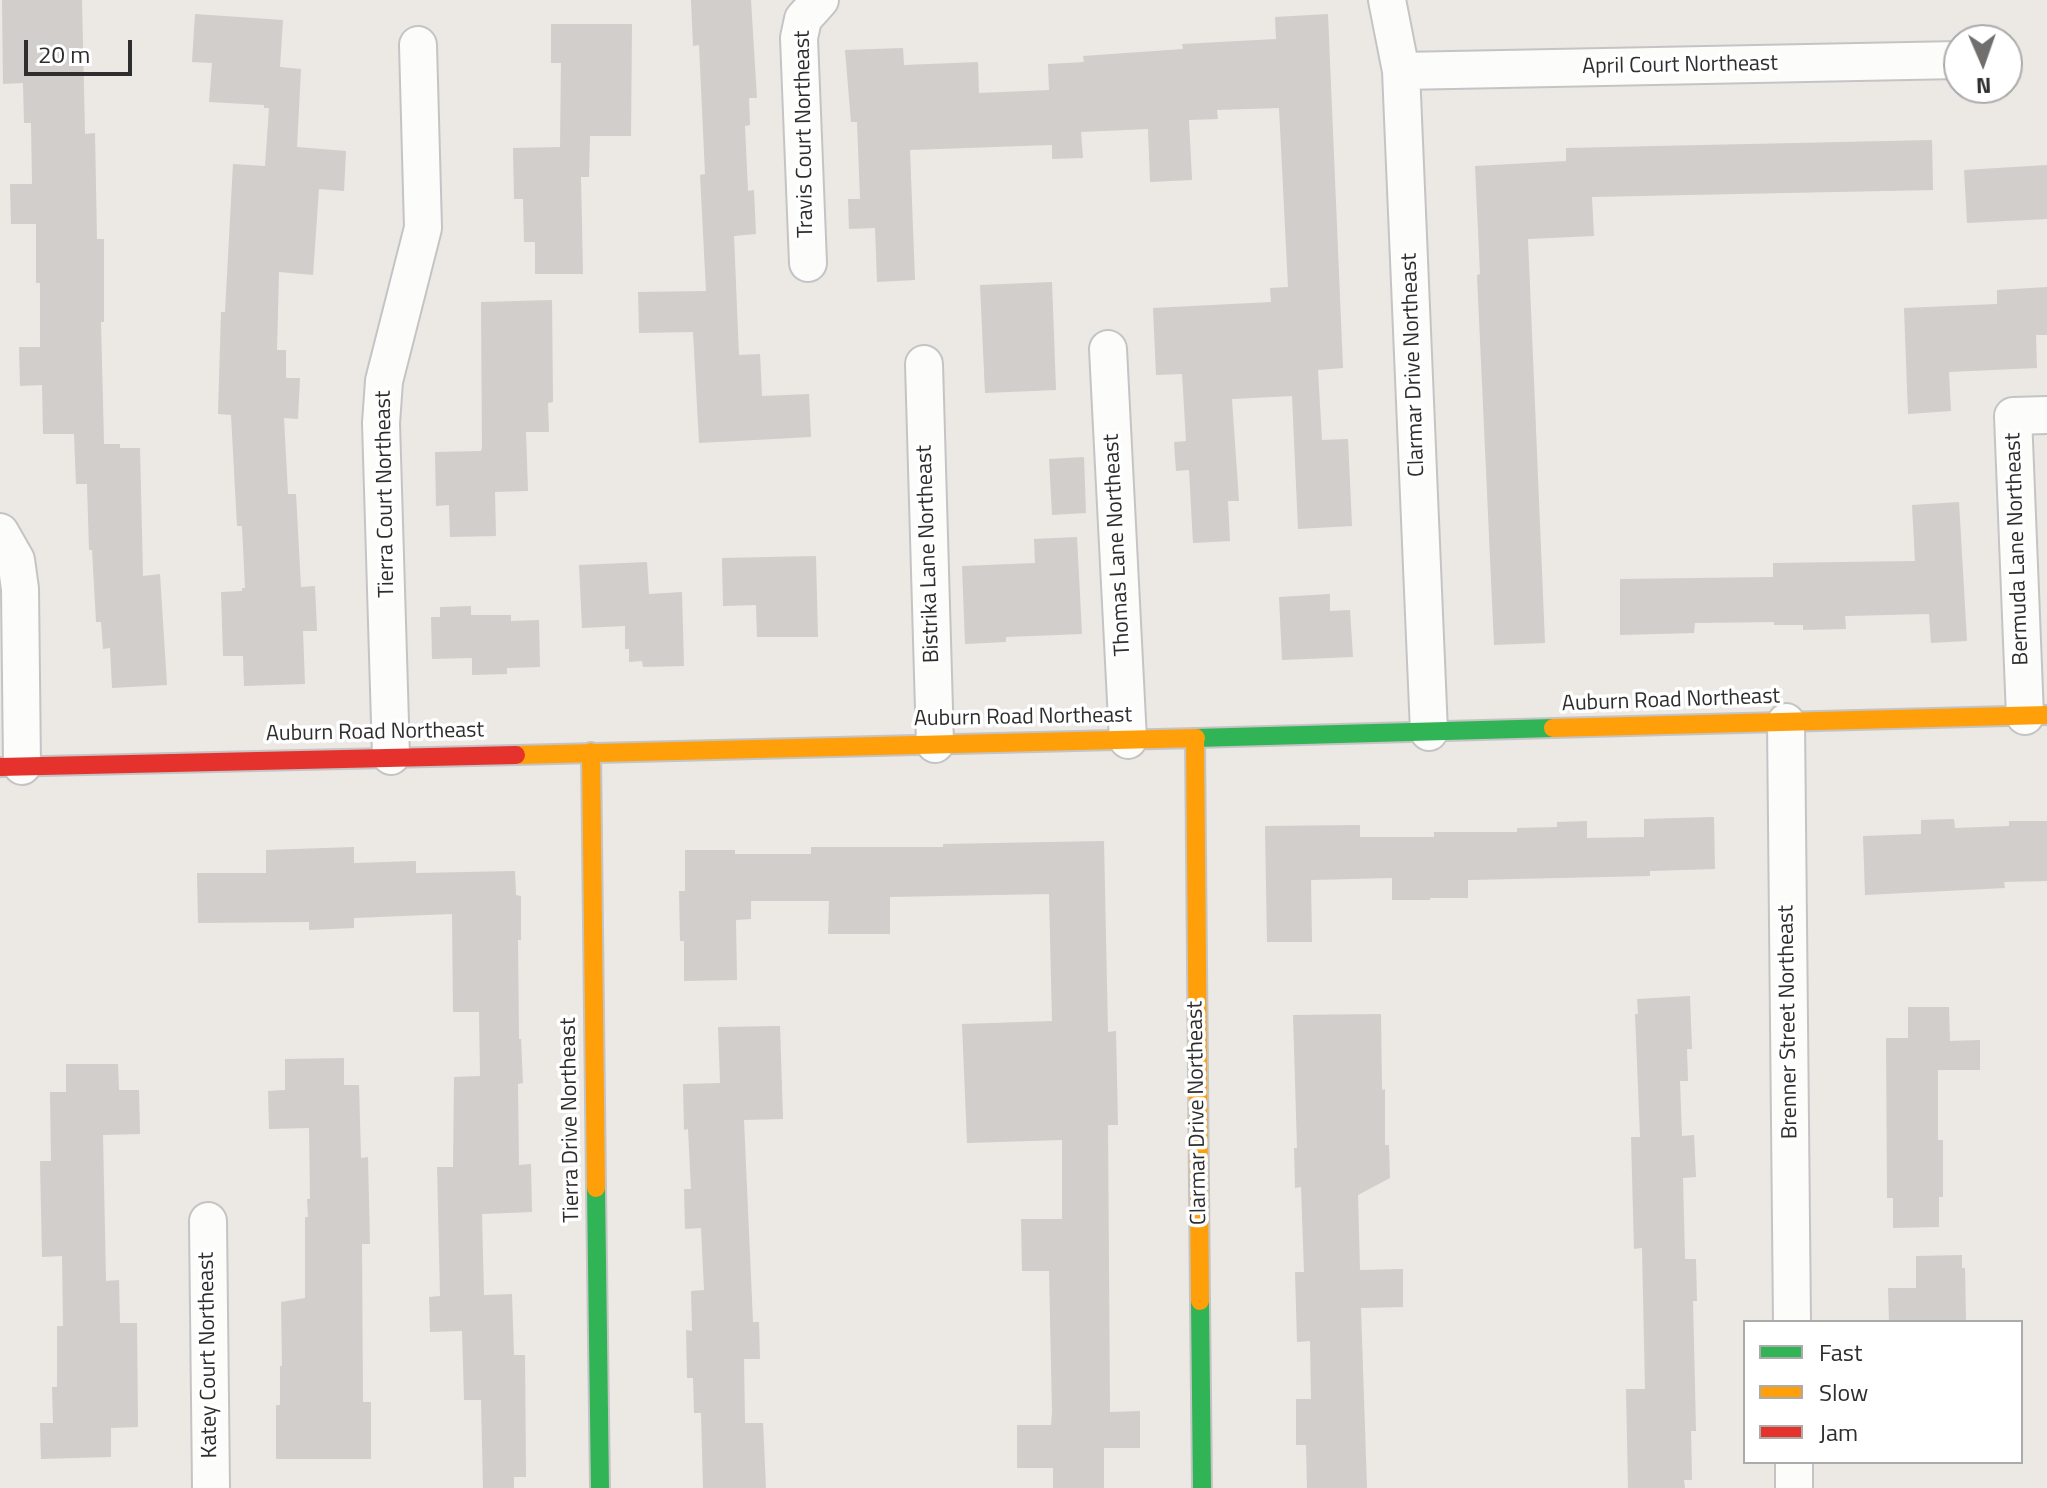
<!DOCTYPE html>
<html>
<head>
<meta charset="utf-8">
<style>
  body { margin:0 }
  #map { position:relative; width:2047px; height:1488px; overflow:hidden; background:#ece8e4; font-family:"Titillium Web",sans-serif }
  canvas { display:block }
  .legend { position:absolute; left:1743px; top:1320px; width:280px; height:144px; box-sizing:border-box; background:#fff; border:2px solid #ababab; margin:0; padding:10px 14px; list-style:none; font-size:24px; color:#2e2e2e }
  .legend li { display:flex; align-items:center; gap:16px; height:40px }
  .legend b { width:40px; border:2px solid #ababab }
  .north { position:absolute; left:1943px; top:24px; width:80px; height:80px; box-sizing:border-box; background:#fff; border:2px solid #ababab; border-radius:50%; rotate:178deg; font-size:22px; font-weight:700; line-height:32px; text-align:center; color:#2e2e2e }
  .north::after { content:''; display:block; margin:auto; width:28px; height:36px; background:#706f6e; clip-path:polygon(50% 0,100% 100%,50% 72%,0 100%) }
  .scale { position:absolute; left:24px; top:40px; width:108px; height:36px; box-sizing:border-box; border:4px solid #2e2e2e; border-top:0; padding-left:10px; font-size:24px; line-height:28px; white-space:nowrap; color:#2e2e2e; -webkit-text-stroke:6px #fff; paint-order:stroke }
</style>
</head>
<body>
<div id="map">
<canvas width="2047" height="1488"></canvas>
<ul class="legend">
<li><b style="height:10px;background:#30b455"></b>Fast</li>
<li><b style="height:10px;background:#ff9f0a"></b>Slow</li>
<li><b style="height:10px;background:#e5322d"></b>Jam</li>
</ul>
<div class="north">N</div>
<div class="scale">20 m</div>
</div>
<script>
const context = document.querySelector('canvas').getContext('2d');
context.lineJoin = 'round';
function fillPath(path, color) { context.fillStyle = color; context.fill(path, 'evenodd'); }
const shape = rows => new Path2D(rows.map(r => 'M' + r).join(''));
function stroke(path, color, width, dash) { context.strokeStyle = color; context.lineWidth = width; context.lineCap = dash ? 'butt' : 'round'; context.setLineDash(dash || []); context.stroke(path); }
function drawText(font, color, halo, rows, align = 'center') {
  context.font = font + ' "Titillium Web",sans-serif'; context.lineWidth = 7; context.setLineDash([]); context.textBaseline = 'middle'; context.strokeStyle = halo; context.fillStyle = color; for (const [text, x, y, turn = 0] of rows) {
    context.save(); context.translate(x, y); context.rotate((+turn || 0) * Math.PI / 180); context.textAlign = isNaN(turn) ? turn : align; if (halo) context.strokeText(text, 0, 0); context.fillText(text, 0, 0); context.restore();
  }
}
const building = shape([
  [2,0,82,0,85,134,95,133,97,239,104,239,104,322,101,322,104,444,120,444,120,448,140,448,143,576,160,574,167,685,112,688,110,648,103,649,101,622,96,622,92,550,89,550,87,484,76,484,74,434,43,434,42,385,20,386,19,347,40,347,40,283,36,283,36,224,11,224,10,184,32,184,31,123,24,123,23,83,3,84],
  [691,0,751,0,757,98,749,98,750,125,745,126,748,191,754,190,756,234,734,236,739,355,760,354,762,396,809,394,811,437,699,443,693,332,639,333,638,292,706,291,700,175,705,174,699,45,693,46],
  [195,14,283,20,280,67,301,69,297,147,346,151,344,191,319,189,313,275,279,272,277,350,286,350,286,378,300,378,298,419,284,418,288,494,296,494,301,587,315,586,317,631,303,631,305,684,244,686,243,656,223,656,221,592,242,591,242,588,245,588,242,526,237,526,231,415,218,414,221,312,225,312,233,164,265,166,269,108,264,108,264,105,209,102,212,63,192,62],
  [1328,14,1343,368,1318,370,1322,440,1348,439,1352,526,1298,529,1292,396,1232,399,1239,501,1228,501,1230,541,1193,543,1189,470,1176,471,1174,442,1186,441,1182,374,1156,375,1153,308,1271,302,1270,288,1288,287,1279,108,1217,110,1218,119,1189,120,1192,180,1150,182,1148,129,1081,132,1083,158,1052,159,1052,145,910,150,915,280,877,282,875,228,849,229,848,199,860,199,857,122,851,122,845,50,903,48,904,65,978,62,979,93,1049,90,1048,64,1084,62,1083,56,1183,49,1182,44,1276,39,1275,17],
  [551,24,632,24,631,136,590,136,589,177,581,177,583,274,535,274,535,242,524,242,523,199,514,199,513,148,560,147,561,63,551,63],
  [1932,140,1933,190,1592,197,1594,236,1528,239,1545,643,1494,645,1477,275,1480,274,1475,166,1566,161,1566,148],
  [2047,165,2047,219,1967,223,1964,170],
  [1052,282,1056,390,985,393,980,285],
  [2047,287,2047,335,2036,335,2037,368,1949,372,1951,411,1908,414,1904,308,1997,304,1997,290],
  [552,300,553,402,548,403,549,432,526,432,528,491,495,492,496,536,450,537,449,505,436,506,435,452,481,451,482,448,481,302],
  [1084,457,1086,513,1052,515,1049,459],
  [1959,502,1967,641,1931,643,1929,614,1845,616,1846,629,1803,630,1803,625,1774,625,1774,622,1695,623,1694,633,1620,635,1620,579,1773,577,1773,563,1915,561,1912,505],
  [1077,537,1082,634,1006,637,1006,642,965,644,962,566,1035,563,1034,539],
  [816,556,818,637,757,637,756,605,723,606,722,558],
  [647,562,649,594,682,592,684,666,643,667,642,661,629,662,629,649,625,649,625,626,582,628,579,565],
  [1330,594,1330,611,1350,610,1353,657,1282,660,1279,597],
  [471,606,471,615,511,615,511,621,539,620,540,667,507,668,507,674,472,675,472,658,432,659,431,617,440,617,440,607],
  [1714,817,1715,869,1650,871,1650,876,1468,880,1468,898,1430,898,1430,900,1392,900,1392,878,1311,880,1312,942,1267,942,1265,826,1360,825,1360,837,1434,837,1434,832,1517,832,1517,828,1557,827,1557,822,1587,821,1587,838,1644,837,1644,819],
  [1954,819,1955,828,2009,826,2009,821,2047,821,2047,881,2004,882,2005,888,1865,895,1863,836,1921,834,1921,820],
  [1104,841,1108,1032,1116,1031,1118,1125,1108,1125,1110,1412,1140,1411,1140,1448,1104,1448,1104,1488,1053,1488,1053,1468,1017,1468,1017,1425,1051,1425,1052,1412,1049,1271,1022,1271,1021,1219,1062,1219,1062,1140,967,1143,962,1024,1052,1021,1049,894,890,897,890,934,828,934,829,901,751,901,751,919,736,920,737,980,684,981,684,941,680,941,679,891,685,891,685,850,735,850,735,854,811,854,811,847,943,847,943,844],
  [354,847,354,863,416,861,416,873,515,871,516,895,521,896,521,940,518,940,519,1039,521,1039,523,1083,518,1084,519,1165,531,1164,532,1212,482,1214,484,1295,512,1294,514,1355,525,1355,526,1477,514,1477,514,1488,483,1488,481,1400,464,1400,462,1331,430,1332,429,1297,440,1296,437,1167,453,1167,454,1077,480,1076,479,1012,453,1012,452,914,354,918,354,928,309,930,309,922,198,923,197,873,266,873,266,850],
  [1690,996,1692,1049,1687,1049,1688,1081,1680,1081,1682,1136,1694,1135,1696,1177,1683,1178,1685,1259,1696,1259,1697,1301,1693,1301,1696,1431,1691,1431,1692,1480,1684,1480,1685,1488,1628,1488,1626,1389,1645,1389,1642,1248,1634,1249,1631,1137,1640,1137,1635,1014,1638,1014,1637,999],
  [1908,1007,1949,1007,1950,1041,1980,1040,1980,1070,1938,1070,1938,1140,1943,1140,1943,1197,1939,1197,1939,1227,1893,1228,1893,1198,1887,1198,1886,1038,1908,1038],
  [1381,1014,1382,1090,1385,1089,1385,1145,1389,1145,1390,1178,1358,1195,1360,1270,1403,1269,1403,1307,1361,1308,1367,1488,1307,1488,1306,1445,1296,1445,1296,1399,1311,1399,1310,1341,1297,1342,1295,1272,1304,1272,1301,1187,1295,1188,1294,1148,1297,1148,1293,1015],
  [780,1026,783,1119,744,1120,753,1322,759,1322,760,1359,744,1359,745,1423,763,1423,766,1488,703,1488,701,1413,694,1413,693,1378,687,1378,686,1330,692,1331,691,1291,704,1290,701,1228,685,1229,684,1189,691,1189,688,1129,684,1130,683,1084,720,1083,718,1027],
  [344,1058,344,1085,359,1085,361,1158,368,1157,370,1244,362,1244,363,1402,371,1402,371,1459,276,1459,276,1405,280,1405,280,1366,282,1366,281,1302,305,1298,305,1217,308,1217,307,1199,310,1199,309,1128,269,1129,268,1091,285,1090,285,1059],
  [66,1064,118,1064,119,1090,139,1090,140,1134,103,1135,106,1281,119,1280,120,1323,137,1323,138,1427,111,1428,111,1457,41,1459,40,1423,53,1423,52,1387,57,1387,57,1326,63,1326,62,1256,42,1257,40,1161,51,1161,50,1092,66,1092],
  [1962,1255,1962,1268,1965,1268,1966,1322,1889,1322,1888,1288,1916,1288,1916,1256]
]);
const street = shape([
  [1387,0,1401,71,1429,732],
  [1401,71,1959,60],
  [808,263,799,38,803,19,820,0],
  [1108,349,1128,740],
  [924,364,935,744],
  [0,532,16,560,20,589,22,766],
  [2025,716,2013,416,2047,415],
  [1786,722,1792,1322],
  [391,756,381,423,384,381,423,228,418,45],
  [208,1221,211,1488],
  [1794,1462,1794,1488]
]);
const fast = shape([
  [1196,738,1553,728],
  [596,1188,600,1488],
  [1200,1301,1202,1488]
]);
const slow = shape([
  [1553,728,2047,715],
  [1195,738,1200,1301],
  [591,752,596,1188],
  [516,755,1196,738]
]);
const jam = shape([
  [0,767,516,755]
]);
const streetNames = [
  ["April Court Northeast",1680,66,-1],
  ["Travis Court Northeast",805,134,-91],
  ["Clarmar Drive Northeast",1414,365,-92],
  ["Tierra Court Northeast",386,494,-91],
  ["Thomas Lane Northeast",1118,545,-93],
  ["Bermuda Lane Northeast",2018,549,-92],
  ["Bistrika Lane Northeast",929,554,-92],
  ["Auburn Road Northeast",1671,701,-2],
  ["Auburn Road Northeast",1023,718,-1],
  ["Auburn Road Northeast",375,733,-1],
  ["Brenner Street Northeast",1789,1022,-91],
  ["Clarmar Drive Northeast",1198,1113,-91],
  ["Tierra Drive Northeast",571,1120,-91],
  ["Katey Court Northeast",209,1355,-91]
];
fillPath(building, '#d1cecb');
stroke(street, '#c5c4c5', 40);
stroke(fast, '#c5c4c5', 22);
stroke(slow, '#c5c4c5', 22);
stroke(jam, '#c5c4c5', 22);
stroke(street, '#fcfcfb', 36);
stroke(fast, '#30b455', 18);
stroke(slow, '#ff9f0a', 18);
stroke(jam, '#e5322d', 18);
drawText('22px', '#2e2e2e', '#fff', streetNames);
</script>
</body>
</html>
